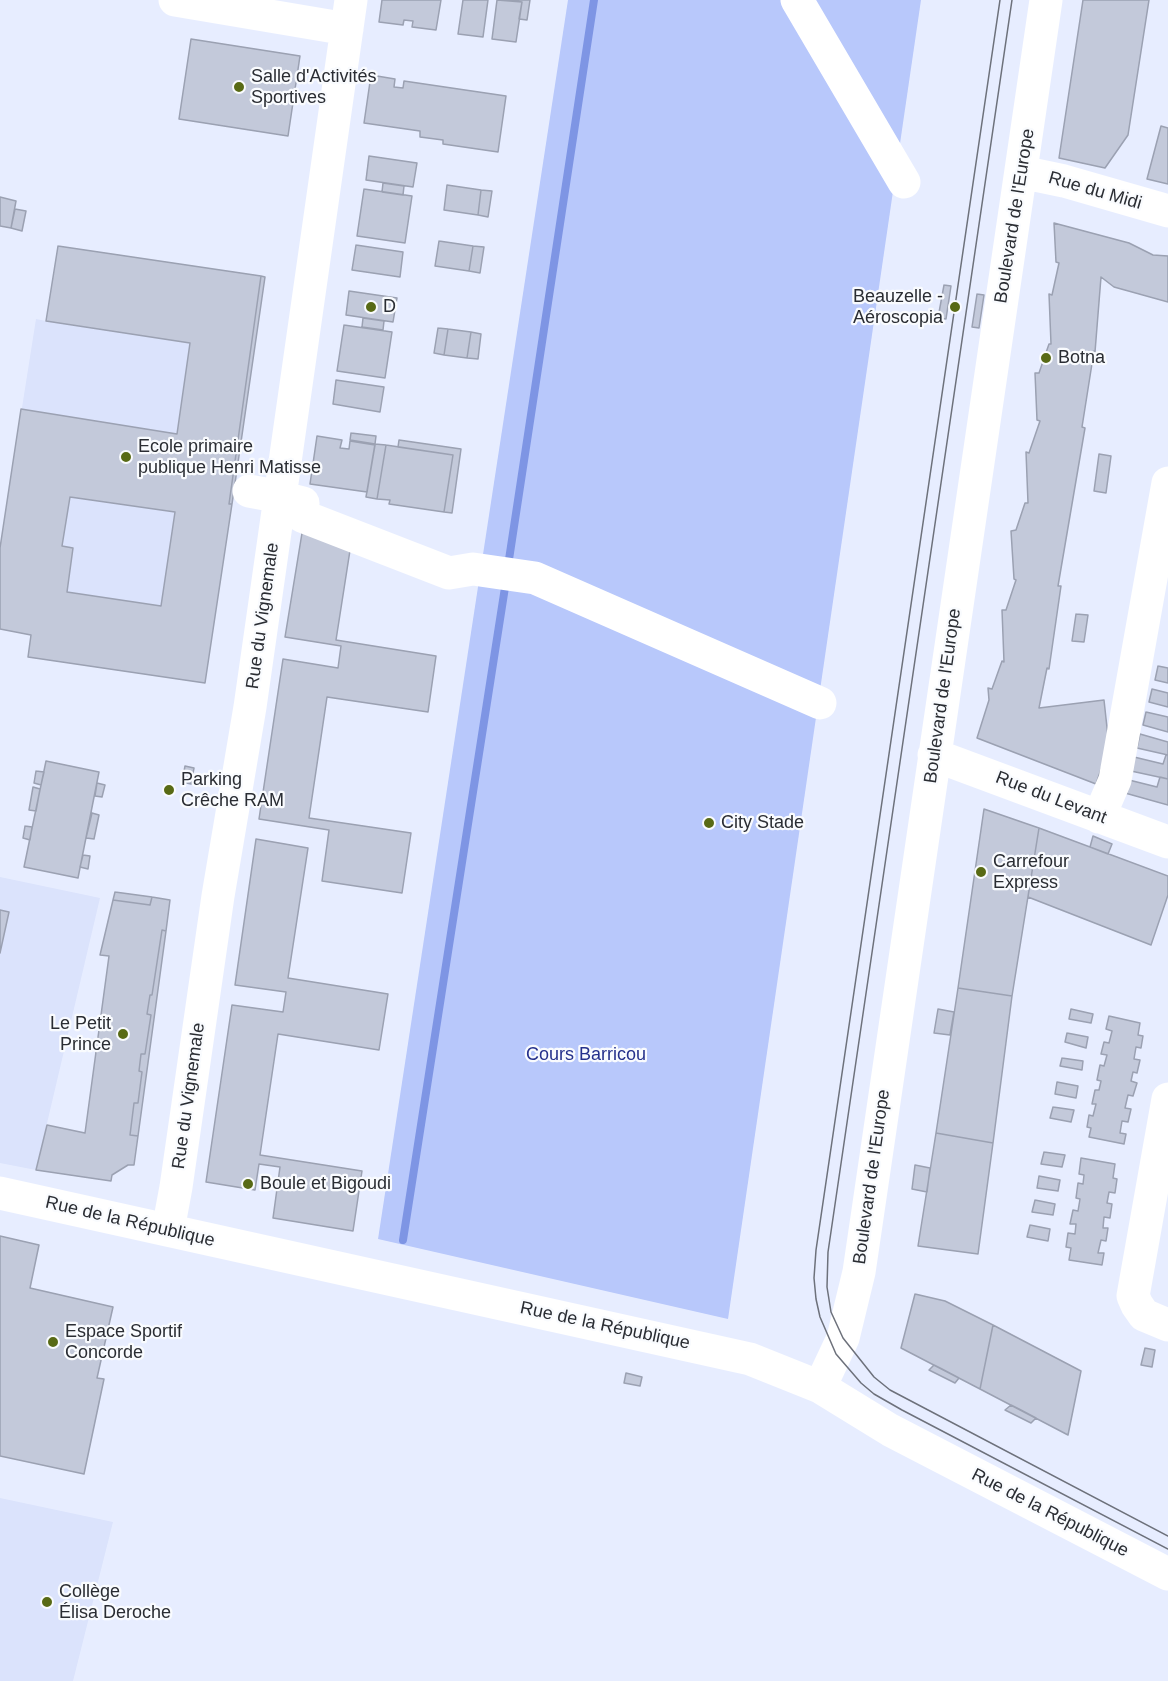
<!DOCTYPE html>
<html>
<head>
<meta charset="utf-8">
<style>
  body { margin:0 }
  canvas { display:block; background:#e7edff }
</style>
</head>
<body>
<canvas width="1168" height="1681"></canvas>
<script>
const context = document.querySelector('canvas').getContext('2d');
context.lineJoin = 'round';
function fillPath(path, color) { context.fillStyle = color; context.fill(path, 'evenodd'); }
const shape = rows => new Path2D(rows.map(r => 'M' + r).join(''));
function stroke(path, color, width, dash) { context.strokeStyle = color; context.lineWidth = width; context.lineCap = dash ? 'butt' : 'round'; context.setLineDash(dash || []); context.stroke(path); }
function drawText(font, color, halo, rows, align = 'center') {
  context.font = font + ' Helvetica,sans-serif'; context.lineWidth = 4.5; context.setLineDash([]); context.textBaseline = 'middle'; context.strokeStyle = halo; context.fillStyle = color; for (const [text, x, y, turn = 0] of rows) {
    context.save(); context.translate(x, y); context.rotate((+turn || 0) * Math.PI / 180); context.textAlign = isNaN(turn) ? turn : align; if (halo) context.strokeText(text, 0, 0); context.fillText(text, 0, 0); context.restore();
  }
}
const built = shape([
  [58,246,265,277,205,683,28,657,31,635,0,629,0,547,36,319,46,321],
  [0,877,100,898,36,1170,0,1163],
  [0,1498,113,1522,73,1681,0,1681]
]);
const green = shape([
  [568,0,921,0,728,1319,378,1239]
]);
const stream = shape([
  [508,566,594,0],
  [403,1240,506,581]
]);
const building = shape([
  [382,0,441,0,436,30,412,27,413,21,404,20,403,25,379,22,382,0],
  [463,0,488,0,483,37,458,34,463,0],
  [497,0,522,2,516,42,492,39,497,0],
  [507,0,530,0,527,20,519,19,522,2,507,0],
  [1083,0,1149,0,1128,135,1105,168,1059,158,1083,0],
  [191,39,300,56,288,136,179,119,191,39],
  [371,75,395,79,394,87,403,88,404,81,506,96,498,152,443,144,443,140,420,137,420,131,364,123,371,75],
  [1161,126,1168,128,1168,184,1147,179,1161,126],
  [369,156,417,163,413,187,366,180,369,156],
  [383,183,404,186,403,195,382,192,383,183],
  [447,185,481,190,478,215,444,210,447,185],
  [364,189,412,196,405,243,357,236,364,189],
  [481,190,492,191,488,217,478,215,481,190],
  [0,197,16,201,11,228,0,226,0,197],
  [15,209,26,211,22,231,11,228,15,209],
  [1054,223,1129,243,1153,255,1168,256,1168,302,1114,287,1101,277,1095,352,1094,351,1082,427,1085,428,1058,586,1061,586,1049,669,1047,668,1039,708,1104,700,1109,746,1096,784,977,738,989,700,988,688,992,689,1002,661,1004,662,1002,610,1006,610,1016,580,1014,579,1011,531,1016,530,1025,503,1028,503,1026,452,1029,453,1040,421,1037,420,1035,373,1039,373,1049,344,1051,344,1049,294,1052,295,1059,263,1056,262,1054,223],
  [439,241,473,246,469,271,435,266,439,241],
  [356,245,403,252,400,277,352,270,356,245],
  [58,246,261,276,229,504,232,504,205,683,28,657,31,635,0,629,0,548,21,409,177,434,190,343,46,321,58,246],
  [70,497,175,512,161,606,67,592,73,548,62,546,70,497],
  [473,246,484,247,480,273,469,271,473,246],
  [261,276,265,277,232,504,229,504,261,276],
  [944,285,951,286,946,319,938,318,944,285],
  [349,291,397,298,393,322,346,315,349,291],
  [977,294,984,295,979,328,972,327,977,294],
  [363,318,384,321,383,330,362,327,363,318],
  [344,325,392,332,385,378,337,371,344,325],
  [438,328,448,329,444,355,434,353,438,328],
  [448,329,471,332,467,358,444,355,448,329],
  [471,332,481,334,478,359,467,358,471,332],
  [336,380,384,387,380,412,333,404,336,380],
  [351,433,376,436,375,444,350,440,351,433],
  [317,436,342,440,340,448,349,449,350,441,375,445,367,492,310,484,317,436],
  [399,440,461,449,452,513,444,512,453,455,398,447,399,440],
  [375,444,386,445,377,499,366,497,375,444],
  [386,445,453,455,444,512,389,504,390,500,377,499,386,445],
  [1099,454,1111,456,1106,493,1094,491,1099,454],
  [303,527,351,544,336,640,436,656,428,712,327,697,309,818,411,833,402,893,322,881,329,830,259,819,283,659,338,668,341,646,285,637,303,527],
  [1076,614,1088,615,1084,642,1072,641,1076,614],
  [1158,666,1168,668,1168,683,1155,680,1158,666],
  [1152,689,1168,693,1168,707,1149,702,1152,689],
  [1146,712,1168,717,1168,732,1143,725,1146,712],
  [1140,734,1168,742,1168,755,1137,748,1140,734],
  [1166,755,1168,755,1168,779,1131,771,1134,757,1163,764,1166,755],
  [46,761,99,772,78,878,24,867,46,761],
  [185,766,194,768,191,784,182,782,185,766],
  [36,771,44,772,41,785,34,783,36,771],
  [1160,777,1168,779,1168,805,1125,793,1129,780,1157,787,1160,777],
  [97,783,105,785,102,797,95,796,97,783],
  [33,787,40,789,36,811,29,810,33,787],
  [984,809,1039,828,1012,996,958,988,984,809],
  [92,813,99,815,94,839,86,838,92,813],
  [25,826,32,827,30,840,23,838,25,826],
  [1039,828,1168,876,1168,895,1151,945,1028,897,1039,828],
  [1093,836,1112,844,1108,854,1090,847,1093,836],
  [256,839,308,848,288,978,388,994,379,1050,278,1034,260,1155,362,1171,353,1231,273,1218,280,1167,259,1164,255,1190,206,1182,232,1005,283,1012,286,992,235,985,256,839],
  [83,855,90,856,88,869,80,867,83,855],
  [115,892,152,897,150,905,113,900,115,892],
  [152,897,170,900,166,931,162,930,152,995,150,995,147,1014,151,1015,145,1054,141,1054,139,1071,142,1072,138,1103,134,1103,130,1135,138,1136,134,1165,128,1165,112,1175,111,1181,36,1170,47,1125,85,1133,109,956,100,955,113,900,150,905,152,897],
  [0,910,9,912,0,953,0,910],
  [162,930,166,931,138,1136,130,1135,134,1103,138,1103,142,1072,139,1071,141,1054,145,1054,151,1015,147,1014,150,995,152,995,162,930],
  [958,988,1012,996,993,1143,936,1133,958,988],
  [938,1009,954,1012,950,1035,934,1033,938,1009],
  [1071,1009,1093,1014,1091,1023,1069,1019,1071,1009],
  [1109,1016,1140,1023,1138,1035,1143,1036,1141,1048,1136,1047,1134,1059,1140,1060,1137,1073,1133,1072,1131,1081,1137,1083,1133,1096,1128,1095,1125,1108,1131,1109,1128,1122,1122,1121,1120,1133,1126,1134,1124,1144,1089,1137,1091,1128,1087,1127,1089,1115,1093,1116,1096,1104,1092,1104,1095,1090,1099,1090,1101,1081,1097,1080,1100,1065,1104,1066,1107,1055,1101,1054,1104,1042,1109,1043,1112,1031,1106,1029,1109,1016],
  [1067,1033,1088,1037,1086,1048,1065,1042,1067,1033],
  [1062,1058,1083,1061,1082,1070,1060,1066,1062,1058],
  [1057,1082,1078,1086,1076,1098,1055,1094,1057,1082],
  [1053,1107,1074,1110,1071,1122,1050,1118,1053,1107],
  [936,1133,993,1143,978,1254,918,1246,936,1133],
  [1044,1152,1065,1155,1062,1167,1041,1164,1044,1152],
  [1081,1158,1115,1164,1113,1178,1117,1179,1115,1193,1109,1192,1107,1203,1112,1204,1110,1218,1104,1217,1103,1228,1108,1228,1106,1241,1101,1240,1098,1253,1104,1253,1102,1265,1069,1260,1071,1248,1066,1247,1068,1233,1075,1234,1076,1224,1070,1224,1073,1210,1078,1211,1080,1199,1076,1198,1078,1183,1083,1184,1084,1175,1079,1174,1081,1158],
  [915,1165,930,1168,927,1192,912,1189,915,1165],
  [1039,1176,1060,1180,1058,1191,1037,1188,1039,1176],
  [1035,1200,1055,1204,1053,1215,1032,1212,1035,1200],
  [1030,1225,1050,1229,1048,1241,1027,1237,1030,1225],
  [0,1236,39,1245,30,1288,113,1307,97,1378,104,1379,84,1474,0,1456,0,1236],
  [915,1294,945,1301,993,1325,980,1389,901,1348,915,1294],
  [993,1325,1081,1371,1068,1435,980,1389,993,1325],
  [1145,1348,1155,1350,1152,1367,1141,1365,1145,1348],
  [934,1365,942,1369,959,1378,955,1383,929,1370,934,1365],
  [626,1373,642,1377,640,1386,624,1383,626,1373],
  [1011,1405,1019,1409,1036,1418,1031,1423,1005,1410,1011,1405]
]);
const minor = shape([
  [175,0,347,29],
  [797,0,904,182],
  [1021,172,1064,181,1168,211],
  [249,491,265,494],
  [287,499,303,503,302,516,449,573,473,569,535,578,820,703],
  [934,755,1168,842],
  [1099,817,1115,780,1168,483],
  [1168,1099,1133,1296,1137,1305,1144,1315,1168,1325],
  [0,1193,750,1359,820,1387,890,1430,1168,1574],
  [168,1230,176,1187,218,896,250,707,351,0],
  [820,1387,843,1338,859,1272,1046,0]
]);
const tram = shape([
  [1000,0,816,1250,814,1278,816,1299,820,1317,836,1354,861,1383,874,1394,902,1410,1168,1549],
  [1012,0,828,1252,827,1287,831,1312,843,1338,874,1377,890,1390,1168,1536]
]);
const markers = [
  [239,87,6,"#586a15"],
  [371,307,6,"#586a15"],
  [955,307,6,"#586a15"],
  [1046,358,6,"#586a15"],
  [126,457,6,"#586a15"],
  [169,790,6,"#586a15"],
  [709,823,6,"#586a15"],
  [981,872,6,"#586a15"],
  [123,1034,6,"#586a15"],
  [248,1184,6,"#586a15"],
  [53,1342,6,"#586a15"],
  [47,1602,6,"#586a15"]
];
const poiNames = [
  ["Salle d'Activités",251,77],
  ["Sportives",251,98],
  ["Beauzelle -",943,297,"right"],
  ["Aéroscopia",943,318,"right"],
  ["D",383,307],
  ["Botna",1058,358],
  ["Ecole primaire",138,447],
  ["publique Henri Matisse",138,468],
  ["Parking",181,780],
  ["Crêche RAM",181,801],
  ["City Stade",721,823],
  ["Carrefour",993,862],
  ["Express",993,883],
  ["Le Petit",111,1024,"right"],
  ["Prince",111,1045,"right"],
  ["Boule et Bigoudi",260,1184],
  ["Espace Sportif",65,1332],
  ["Concorde",65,1353],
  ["Collège",59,1592],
  ["Élisa Deroche",59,1613]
];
const streetNames = [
  ["Rue du Midi",1095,191,16],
  ["Boulevard de l'Europe",1015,216,-81],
  ["Rue du Vignemale",263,616,-82],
  ["Boulevard de l'Europe",943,696,-82],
  ["Rue du Levant",1051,798,21],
  ["Rue du Vignemale",189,1096,-82],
  ["Boulevard de l'Europe",872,1177,-82],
  ["Rue de la République",130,1222,13],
  ["Rue de la République",605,1326,12],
  ["Rue de la République",1050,1513,27]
];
const parkNames = [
  ["Cours Barricou",586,1055]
];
fillPath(built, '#dbe3fc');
fillPath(green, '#b8c8fb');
stroke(stream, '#7e95e4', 8);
fillPath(building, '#c3c9da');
stroke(building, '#9ba1b2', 1.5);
stroke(minor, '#fff', 33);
stroke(tram, '#6d717b', 1.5);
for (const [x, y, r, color] of markers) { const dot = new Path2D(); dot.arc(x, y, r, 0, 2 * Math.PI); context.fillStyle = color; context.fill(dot); stroke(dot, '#f9fbfe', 2); }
drawText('18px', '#2a2d33', '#f9fbfe', poiNames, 'left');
drawText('18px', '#2a2d33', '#f9fbfe', streetNames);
drawText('18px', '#25318c', '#f9fbfe', parkNames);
</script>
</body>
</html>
